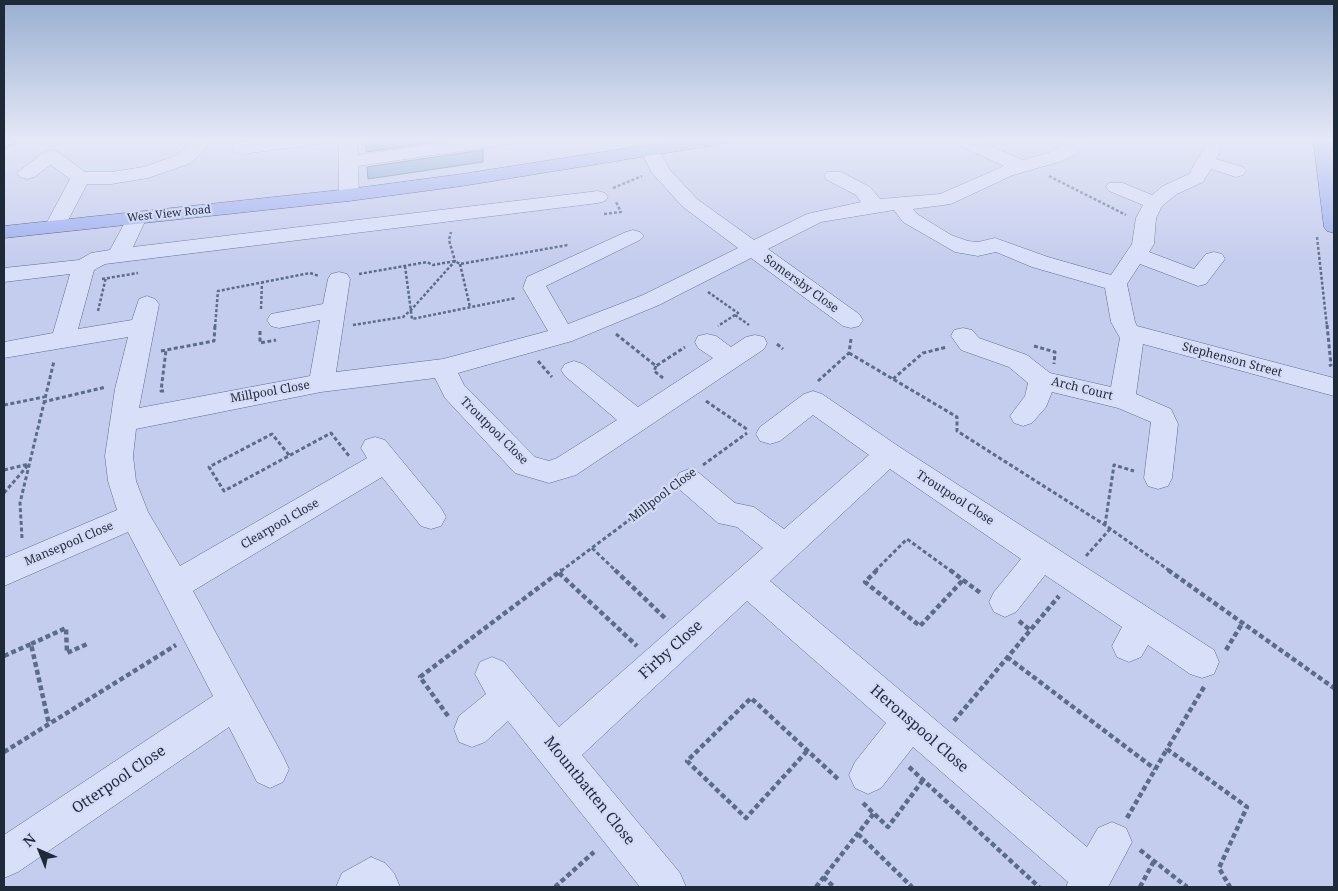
<!DOCTYPE html>
<html>
<head>
<meta charset="utf-8">
<style>
  body { margin:0 }
  #map { position:relative; width:1338px; height:891px; overflow:hidden; background:#c5cdee; font-family:"Noto Serif",serif }
  canvas { display:block }
  .frame { position:absolute; inset:0; border:5px solid #1f2a39; pointer-events:none }
  .north { position:absolute; left:15px; top:826px; width:50px; height:50px; -webkit-text-stroke:4px #d4dbf6; paint-order:stroke; rotate:316deg; font-size:14px; font-weight:700; line-height:20px; text-align:center; color:#1f2a39 }
  .north::after { content:''; display:block; margin:auto; width:18px; height:22px; background:#1f2a39; clip-path:polygon(50% 0,100% 100%,50% 72%,0 100%) }
</style>
</head>
<body>
<div id="map">
<canvas width="1338" height="891"></canvas>
<div class="frame"></div>
<div class="north">N</div>
</div>
<script>
const context = document.querySelector('canvas').getContext('2d');
context.lineJoin = 'round';
function fillPath(path, color) { context.fillStyle = color; context.fill(path, 'evenodd'); }
const shape = rows => new Path2D(rows.map(r => 'M' + r).join(''));
function stroke(path, color, width, dash) { context.strokeStyle = color; context.lineWidth = width; context.lineCap = dash ? 'butt' : 'round'; context.setLineDash(dash || []); context.stroke(path); }
function drawText(font, color, halo, rows, align = 'center') {
  context.font = font + ' "Noto Serif",serif'; context.lineWidth = 4.5; context.setLineDash([]); context.textBaseline = 'middle'; context.strokeStyle = halo; context.fillStyle = color; for (const [text, x, y, turn = 0] of rows) {
    context.save(); context.translate(x, y); context.rotate((+turn || 0) * Math.PI / 180); context.textAlign = isNaN(turn) ? turn : align; if (halo) context.strokeText(text, 0, 0); context.fillText(text, 0, 0); context.restore();
  }
}
const building = shape([
  [380,139,458,139,366,152,366,141,380,139],
  [483,150,483,162,368,179,367,167,483,150]
]);
const pathFar2 = shape([
  [4,148,24,139],
  [1049,176,1126,215],
  [613,188,642,176],
  [604,214,621,212,616,202],
  [1317,237,1327,327],
  [460,264,470,307],
  [405,266,412,319,516,298],
  [359,274,427,262,433,265,455,261,460,264,568,245],
  [102,279,138,273],
  [708,292,738,313,718,326],
  [261,309,262,283],
  [98,311,106,277],
  [735,315,749,325],
  [353,325,403,317,411,310,455,261,449,240,451,232],
  [215,327,218,291,310,273,319,276]
]);
const pathFar1 = shape([
  [1327,325,1331,365,1329,366],
  [260,331,260,343,276,340],
  [616,334,656,366,685,347],
  [777,344,783,349],
  [1034,346,1055,352,1054,364],
  [161,351,214,341,215,325],
  [849,353,957,417,957,431,1105,525,1170,571],
  [538,361,552,377],
  [656,366,654,371,663,378],
  [893,379,923,353,947,347],
  [818,381,849,353,851,339],
  [164,391,161,391,166,350],
  [706,401,748,430],
  [43,402,106,387],
  [4,405,44,397],
  [289,455,272,434,209,467,224,491,331,433,349,456],
  [703,465,747,433],
  [4,470,29,464],
  [4,493,29,464],
  [1105,525,1114,465,1134,471],
  [22,538,20,503,54,361],
  [592,548,616,571],
  [1086,556,1110,529],
  [561,571,668,491],
  [875,571,907,539,951,571]
]);
const path = shape([
  [615,570,667,620],
  [877,570,865,582,920,626,963,580],
  [950,570,963,580],
  [1168,570,1334,688],
  [559,573,637,646],
  [963,580,982,594],
  [1019,621,1030,630],
  [31,644,66,628,67,653,87,644],
  [1226,650,1243,622],
  [4,656,31,644,49,724],
  [1007,657,1155,769],
  [1204,687,1167,749,1247,807,1219,868,1230,887],
  [448,716,420,677,562,570],
  [954,721,1059,596],
  [807,751,746,818,687,761,751,698,839,780],
  [4,752,176,645],
  [909,767,1039,887],
  [863,803,888,827,923,780],
  [1127,818,1167,749],
  [858,834,912,887],
  [1140,850,1187,887],
  [823,877,834,887],
  [555,887,594,852],
  [816,887,874,813],
  [1140,887,1154,861]
]);
const minor = shape([
  [195,139,214,140,191,163,148,178,111,184,87,184,65,226,62,230,55,232,48,230,45,226,70,179,51,165,34,177,27,179,20,177,17,173,44,152,51,150,58,152,85,172,111,172,144,167,177,155,195,139],
  [271,139,327,139,324,143,318,144,242,154,235,152,233,148,235,144,242,142,271,139],
  [339,139,357,139,358,155,471,139,519,139,516,143,510,144,358,166,359,195,356,199,349,201,342,199,339,195,339,139],
  [951,139,975,139,1023,160,1048,153,1072,139,1092,139,1076,154,1062,161,1013,175,951,204,913,209,917,214,951,235,968,241,978,242,995,238,1048,257,1111,275,1132,244,1136,218,1143,205,1109,191,1106,187,1109,183,1123,183,1152,195,1163,186,1189,174,1206,144,1220,144,1222,148,1216,159,1243,167,1246,171,1243,175,1236,177,1211,169,1203,182,1177,194,1162,206,1156,218,1154,244,1149,252,1194,269,1206,254,1214,252,1222,254,1225,259,1206,284,1198,286,1140,264,1127,284,1135,322,1137,326,1334,378,1334,396,1143,344,1136,394,1171,409,1178,424,1172,478,1168,486,1158,489,1148,486,1144,478,1151,422,1118,408,1052,392,1046,407,1032,423,1023,426,1014,423,1010,416,1025,396,1028,383,1009,367,961,350,951,336,954,330,963,328,972,330,979,338,1027,355,1050,373,1111,387,1120,338,1111,322,1105,288,1032,267,996,252,978,256,955,252,903,222,894,210,821,222,768,249,859,314,863,320,859,326,851,328,843,326,751,258,659,305,572,341,458,373,464,385,535,457,549,461,557,458,617,420,565,376,561,370,565,364,574,361,583,364,638,407,713,358,698,348,695,342,698,336,707,334,716,336,731,347,746,337,755,335,764,337,767,343,764,349,576,475,549,483,515,473,445,398,435,378,321,392,136,429,133,456,136,481,148,512,180,566,367,458,361,448,365,440,375,437,385,440,441,508,446,517,441,526,431,529,421,526,382,477,193,591,283,756,289,769,283,782,270,788,257,782,229,727,18,872,4,878,4,835,213,696,128,532,4,586,4,558,117,510,108,481,105,456,115,389,128,337,4,358,4,342,53,333,70,274,4,282,4,268,79,260,91,253,110,250,130,213,137,211,144,213,147,217,133,247,598,191,605,193,608,197,605,201,598,203,105,264,94,270,78,329,132,320,139,299,147,296,155,299,159,304,139,408,310,376,320,320,279,328,271,326,267,320,271,314,323,304,328,279,331,274,339,272,347,274,350,279,336,372,443,359,548,331,523,288,527,277,626,232,633,230,640,232,644,236,640,240,546,286,568,324,643,295,738,248,683,207,652,173,640,150,642,146,656,146,670,170,697,199,754,240,807,214,861,202,856,195,827,180,824,176,827,172,841,172,870,187,880,199,940,194,1004,166,954,143,951,139],
  [813,391,822,394,898,446,1214,650,1219,662,1214,674,1202,678,1190,674,1148,645,1141,657,1129,662,1117,657,1112,646,1122,627,1045,575,1016,612,1005,617,994,612,989,602,994,592,1021,559,890,469,770,581,1087,847,1098,828,1112,822,1126,828,1132,842,1108,887,1066,887,1068,882,913,747,881,788,868,794,855,788,849,775,855,762,886,723,747,601,582,755,680,873,686,887,640,887,508,721,485,742,472,747,459,742,454,729,459,716,486,694,475,674,480,662,492,657,504,662,559,727,763,548,737,527,718,523,679,489,675,481,679,473,689,469,699,473,735,503,754,507,784,529,869,455,813,415,780,441,770,444,760,441,756,434,760,427,804,394,813,391],
  [371,857,385,863,394,873,400,887,336,887,342,873,371,857]
]);
const major = shape([
  [686,139,730,139,727,143,721,144,462,186,349,201,4,238,4,226,349,189,462,174,686,139],
  [1313,139,1331,139,1334,160,1334,233,1327,231,1324,227,1313,139]
]);
const farStreetnames = [
  ["West View Road",169,214,-6]
];
const streetNames = [
  ["Somersby Close",801,284,36],
  ["Stephenson Street",1232,360,15],
  ["Arch Court",1082,389,14],
  ["Millpool Close",270,392,-10],
  ["Troutpool Close",494,431,45],
  ["Millpool Close",663,495,-37],
  ["Troutpool Close",955,498,33],
  ["Clearpool Close",280,524,-30],
  ["Mansepool Close",69,544,-23]
];
const nearStreetnames = [
  ["Firby Close",671,650,-42],
  ["Heronspool Close",919,729,41],
  ["Otterpool Close",119,780,-34],
  ["Mountbatten Close",589,791,51]
];
fillPath(building, '#7ba2cd');
stroke(building, '#406489', 1);
stroke(minor, '#5b6c89', 1);
stroke(major, '#2f4057', 1);
stroke(pathFar2, '#5b6c89', 2.5, [3, 2]);
stroke(pathFar1, '#5b6c89', 3, [4, 2.5]);
stroke(path, '#5b6c89', 4.5, [5, 3]);
fillPath(minor, '#d8dff9');
fillPath(major, '#9daef1');
const sky = context.createLinearGradient(0, 0, 0, 264);
sky.addColorStop(0, '#99afd0');
sky.addColorStop(0.53, '#e5e8f7');
sky.addColorStop(1, '#e5e8f700');
context.fillStyle = sky;
context.fillRect(0, 0, 1338, 264);
drawText('11px', '#1f2a39', '#d4dbf6', farStreetnames);
drawText('12px', '#1f2a39', '#d4dbf6', streetNames);
drawText('15px', '#1f2a39', '#d4dbf6', nearStreetnames);
</script>
</body>
</html>
